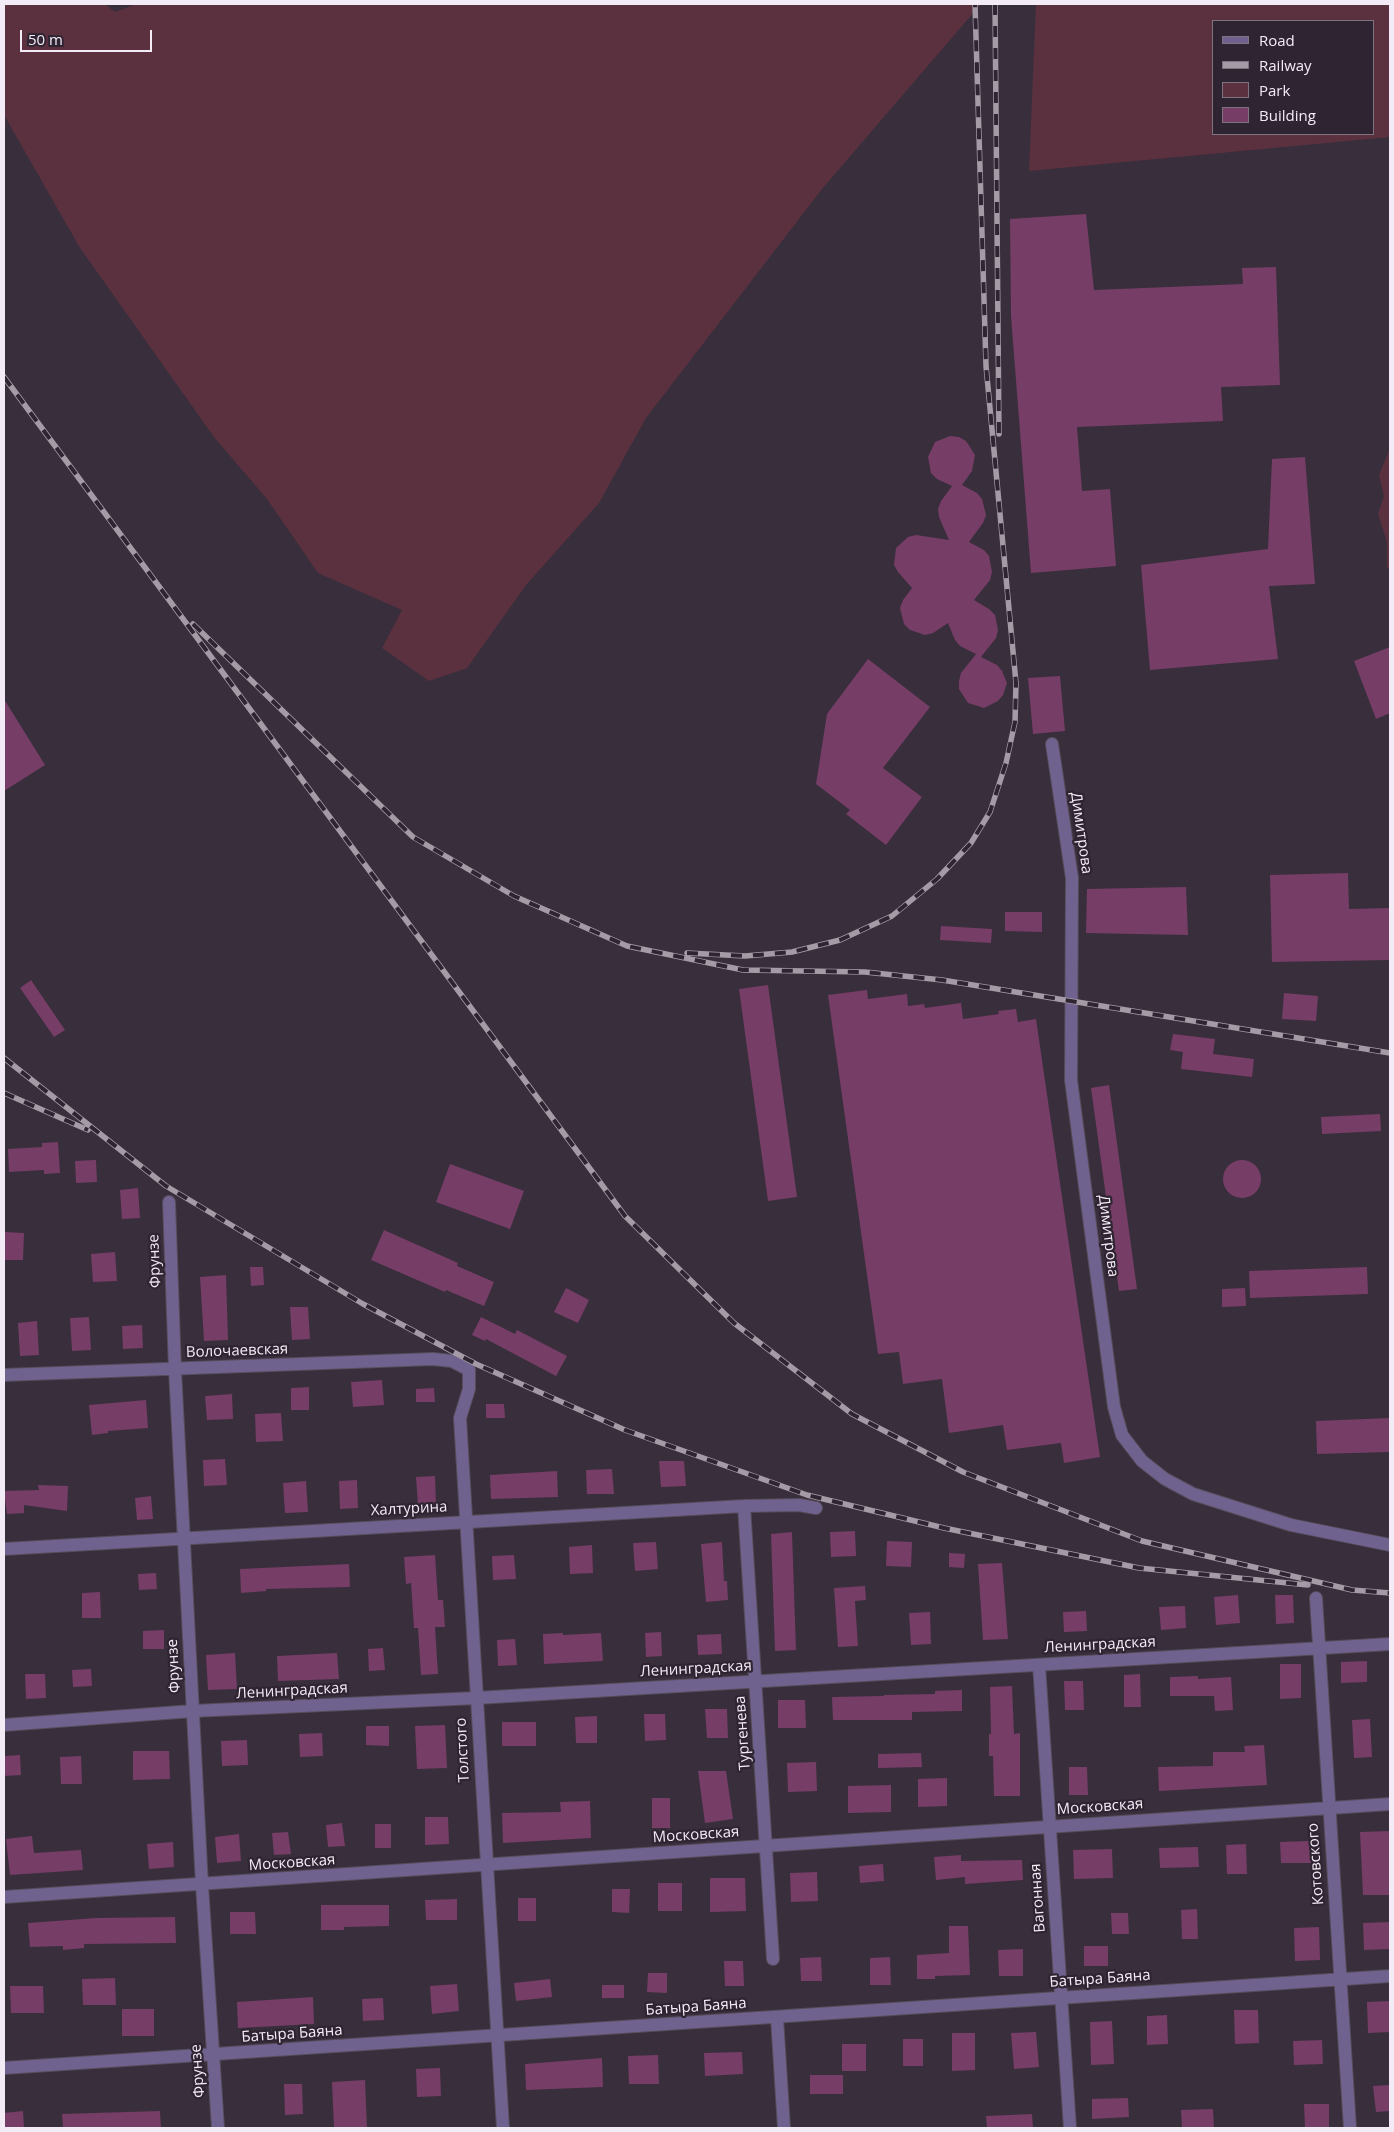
<!DOCTYPE html>
<html>
<head>
<meta charset="utf-8">
<style>
  body { margin:0 }
  #map { position:relative; width:1394px; height:2132px; overflow:hidden; background:#392e3c; font-family:"Open Sans",sans-serif }
  canvas { display:block }
  .frame { position:absolute; inset:0; border:5px solid #f3ebf5; pointer-events:none }
  .legend { position:absolute; left:1212px; top:20px; width:162px; height:115px; box-sizing:border-box; background:#2f2432; border:1px solid #7d7480; margin:0; padding:6px 9px; list-style:none; font-size:15px; color:#f3ebf5 }
  .legend li { display:flex; align-items:center; gap:10px; height:25px }
  .legend b { width:25px; border:1px solid #7d7480 }
  .scale { position:absolute; left:20px; top:30px; width:132px; height:22px; box-sizing:border-box; border:2px solid #f3ebf5; border-top:0; padding-left:6px; font-size:15px; line-height:18px; white-space:nowrap; color:#f3ebf5; -webkit-text-stroke:4px #2f2432; paint-order:stroke }
</style>
</head>
<body>
<div id="map">
<canvas width="1394" height="2132"></canvas>
<div class="frame"></div>
<ul class="legend">
<li><b style="height:6px;background:#70628f"></b>Road</li>
<li><b style="height:6px;background:#a59ba7"></b>Railway</li>
<li><b style="height:14px;background:#5b313f"></b>Park</li>
<li><b style="height:14px;background:#763d66"></b>Building</li>
</ul>
<div class="scale">50 m</div>
</div>
<script>
const context = document.querySelector('canvas').getContext('2d');
context.lineJoin = 'round';
function fillPath(path, color) { context.fillStyle = color; context.fill(path, 'evenodd'); }
const shape = rows => new Path2D(rows.map(r => 'M' + r).join(''));
function stroke(path, color, width, dash) { context.strokeStyle = color; context.lineWidth = width; context.lineCap = dash ? 'butt' : 'round'; context.setLineDash(dash || []); context.stroke(path); }
function drawText(font, color, halo, rows, align = 'center') {
  context.font = font + ' "Open Sans",sans-serif'; context.lineWidth = 4.5; context.setLineDash([]); context.textBaseline = 'middle'; context.strokeStyle = halo; context.fillStyle = color; for (const [text, x, y, turn = 0] of rows) {
    context.save(); context.translate(x, y); context.rotate((+turn || 0) * Math.PI / 180); context.textAlign = isNaN(turn) ? turn : align; if (halo) context.strokeText(text, 0, 0); context.fillText(text, 0, 0); context.restore();
  }
}
const green = shape([
  [4,4,105,4,115,12,136,4,981,4,822,189,646,418,599,503,526,585,467,668,429,681,382,648,402,610,318,573,267,499,214,437,80,248,4,115],
  [1036,4,1390,4,1390,137,1029,171],
  [1213,21,1373,21,1373,134,1213,134],
  [1390,448,1390,571,1387,567,1387,542,1378,514,1384,496,1379,475]
]);
const building = shape([
  [1086,214,1094,290,1243,284,1242,268,1276,267,1280,385,1221,387,1223,421,1077,427,1082,491,1110,489,1116,566,1031,573,1011,316,1010,219],
  [950,436,959,437,966,441,975,455,972,471,962,485,977,493,982,499,986,515,983,523,969,542,984,550,989,556,992,572,990,580,974,600,989,609,995,615,998,630,996,638,981,657,997,665,1002,671,1007,683,1003,695,998,701,984,708,968,703,959,689,959,681,961,673,976,654,960,646,955,640,948,623,933,633,925,635,910,630,904,624,900,608,903,600,912,588,898,572,894,565,896,548,908,537,916,535,949,540,939,517,938,509,941,501,952,486,937,479,931,473,928,457,935,442],
  [1305,457,1315,584,1269,586,1278,659,1150,670,1141,565,1268,549,1272,459],
  [1390,647,1390,713,1376,719,1354,661],
  [868,659,930,707,883,768,922,797,886,845,846,814,850,810,816,784,827,714],
  [1060,676,1065,731,1033,734,1028,678],
  [4,699,45,765,4,791],
  [1348,873,1349,909,1390,908,1390,960,1272,962,1270,875],
  [1186,887,1188,935,1086,933,1087,889],
  [1005,912,1042,912,1042,932,1005,931],
  [941,926,992,929,991,943,940,940],
  [31,980,65,1030,54,1037,20,988],
  [768,985,797,1197,768,1201,739,989],
  [867,990,868,999,907,994,908,1006,924,1004,925,1008,961,1003,963,1019,999,1014,998,1011,1016,1009,1018,1022,1036,1019,1100,1457,1064,1463,1061,1443,1007,1450,1003,1425,949,1433,942,1379,903,1384,899,1352,878,1354,828,995],
  [1284,993,1318,996,1316,1021,1282,1019],
  [1173,1034,1215,1039,1213,1054,1254,1059,1252,1077,1181,1069,1183,1052,1170,1050],
  [1109,1085,1137,1289,1119,1291,1091,1088],
  [1380,1114,1381,1131,1322,1134,1321,1117],
  [58,1142,60,1173,44,1174,44,1170,9,1172,8,1149,42,1147,42,1143],
  '1223 1179a19 19 0 1 1 38 0a19 19 0 1 1-38 0Z',
  [96,1160,97,1182,76,1183,75,1161],
  [450,1164,524,1191,510,1229,436,1202],
  [138,1188,140,1218,122,1219,120,1190],
  [384,1230,458,1263,457,1266,494,1282,484,1306,446,1290,445,1292,371,1260],
  [4,1232,24,1233,23,1260,4,1260],
  [115,1252,117,1281,93,1282,91,1254],
  [250,1267,263,1267,264,1285,251,1286],
  [1367,1267,1368,1294,1250,1298,1249,1271],
  [226,1275,228,1340,204,1341,200,1277],
  [566,1288,589,1300,578,1323,554,1312],
  [1245,1288,1246,1306,1222,1307,1222,1289],
  [290,1307,308,1307,310,1339,292,1340],
  [89,1317,91,1350,72,1351,70,1318],
  [481,1317,515,1334,517,1330,567,1356,556,1376,486,1339,485,1341,472,1335],
  [37,1321,39,1355,20,1356,18,1323],
  [142,1325,143,1348,123,1349,122,1326],
  [382,1380,384,1405,353,1407,351,1382],
  [309,1387,309,1410,291,1410,291,1388],
  [434,1388,435,1402,416,1402,416,1389],
  [232,1394,233,1419,207,1420,205,1396],
  [146,1400,148,1428,108,1431,108,1433,92,1435,89,1405],
  [486,1404,504,1404,505,1418,486,1418],
  [281,1413,283,1441,256,1442,255,1414],
  [1390,1418,1390,1452,1317,1454,1316,1421],
  [225,1459,227,1485,204,1486,203,1460],
  [659,1461,684,1461,686,1486,661,1487],
  [612,1469,614,1494,587,1494,586,1470],
  [557,1471,558,1497,491,1499,490,1475],
  [435,1476,436,1504,418,1505,416,1477],
  [357,1480,358,1508,340,1509,339,1481],
  [306,1481,308,1512,285,1513,283,1483],
  [38,1485,68,1486,67,1511,24,1505,24,1513,7,1514,4,1491,39,1490],
  [151,1496,153,1519,137,1520,135,1498],
  [855,1531,856,1556,831,1557,830,1532],
  [792,1532,796,1650,775,1651,771,1534],
  [887,1541,912,1542,911,1567,886,1566],
  [656,1542,658,1569,635,1571,633,1543],
  [722,1542,724,1581,727,1581,728,1600,706,1602,701,1544],
  [592,1545,593,1573,570,1574,569,1547],
  [949,1553,965,1554,964,1568,949,1567],
  [435,1555,438,1600,443,1600,445,1627,435,1627,438,1674,421,1675,418,1628,414,1628,411,1583,406,1584,404,1557],
  [514,1555,516,1579,493,1580,492,1556],
  [1002,1563,1008,1639,983,1640,978,1564],
  [349,1564,350,1587,266,1589,266,1591,241,1593,240,1569],
  [156,1573,157,1589,139,1590,138,1574],
  [865,1586,866,1600,855,1601,858,1646,838,1647,834,1588],
  [100,1592,101,1618,82,1618,82,1593],
  [1238,1595,1240,1623,1216,1625,1214,1597],
  [1275,1595,1293,1595,1294,1623,1276,1624],
  [1185,1606,1186,1628,1161,1630,1159,1607],
  [1086,1611,1087,1631,1064,1632,1063,1612],
  [930,1612,931,1644,911,1645,909,1613],
  [164,1630,164,1649,143,1649,143,1631],
  [661,1632,662,1656,646,1657,645,1633],
  [563,1633,563,1635,601,1633,603,1661,544,1664,543,1634],
  [721,1634,722,1654,698,1655,697,1635],
  [515,1639,517,1665,498,1666,497,1640],
  [383,1648,385,1670,369,1671,368,1649],
  [235,1653,237,1689,208,1690,206,1655],
  [337,1653,339,1679,278,1681,277,1656],
  [1367,1661,1367,1682,1341,1683,1341,1662],
  [1280,1664,1301,1664,1301,1698,1280,1699],
  [91,1669,92,1686,73,1687,72,1670],
  [25,1674,45,1674,46,1698,26,1699],
  [1140,1674,1141,1707,1124,1707,1124,1675],
  [1198,1676,1198,1679,1231,1677,1233,1710,1215,1711,1214,1696,1170,1696,1170,1677],
  [1064,1681,1083,1681,1084,1710,1065,1710],
  [1012,1686,1014,1734,1020,1733,1020,1796,994,1796,993,1756,989,1756,989,1734,991,1734,990,1687],
  [962,1690,962,1711,912,1712,912,1720,833,1720,832,1697,884,1696,884,1695,935,1694,935,1691],
  [778,1700,805,1700,806,1728,778,1728],
  [705,1709,727,1709,728,1738,707,1738],
  [644,1714,665,1714,666,1740,645,1741],
  [597,1716,597,1743,576,1743,575,1717],
  [1370,1719,1372,1757,1354,1758,1352,1720],
  [502,1722,536,1722,536,1746,502,1746],
  [445,1725,447,1768,417,1769,415,1726],
  [366,1726,389,1726,389,1746,366,1745],
  [322,1733,323,1756,300,1757,299,1734],
  [247,1740,248,1765,222,1766,221,1741],
  [1264,1745,1267,1785,1159,1791,1158,1767,1213,1766,1213,1752,1245,1752,1244,1746],
  [133,1751,169,1751,170,1779,133,1780],
  [921,1753,922,1767,878,1768,878,1754],
  [20,1755,21,1775,4,1776,4,1756],
  [81,1756,82,1784,61,1784,60,1757],
  [816,1762,817,1791,788,1792,787,1763],
  [1069,1767,1087,1767,1088,1795,1069,1795],
  [698,1771,726,1771,733,1819,705,1823],
  [947,1778,947,1806,918,1807,918,1779],
  [891,1785,891,1812,848,1813,848,1786],
  [652,1798,670,1798,670,1828,652,1828],
  [590,1801,591,1838,503,1843,502,1813,561,1812,560,1802],
  [425,1817,448,1817,449,1844,425,1845],
  [342,1823,345,1846,328,1847,326,1825],
  [375,1824,391,1824,391,1848,375,1848],
  [1390,1831,1390,1895,1363,1895,1360,1832],
  [288,1832,291,1854,274,1855,272,1833],
  [239,1834,241,1861,217,1863,215,1837],
  [32,1836,34,1853,81,1850,83,1870,10,1875,6,1839],
  [1310,1841,1311,1863,1281,1863,1280,1842],
  [173,1842,174,1867,149,1869,147,1844],
  [1246,1844,1247,1874,1227,1874,1226,1845],
  [1198,1847,1199,1867,1160,1868,1159,1848],
  [1112,1849,1113,1878,1074,1879,1073,1850],
  [961,1855,961,1861,1022,1860,1023,1880,965,1884,965,1877,936,1880,934,1857],
  [883,1864,884,1881,860,1883,859,1866],
  [817,1872,818,1901,791,1902,790,1873],
  [710,1878,745,1878,746,1911,710,1912],
  [658,1883,682,1883,682,1911,658,1911],
  [612,1889,630,1889,629,1913,612,1912],
  [518,1898,536,1898,536,1921,518,1921],
  [457,1899,457,1920,426,1920,425,1900],
  [321,1905,389,1905,389,1926,344,1927,344,1930,321,1930],
  [1197,1909,1198,1939,1182,1939,1181,1910],
  [230,1912,255,1912,256,1934,230,1934],
  [1111,1913,1128,1913,1129,1934,1112,1934],
  [175,1917,176,1943,84,1944,84,1948,63,1950,63,1946,30,1947,28,1923,96,1918],
  [1390,1922,1390,1949,1364,1950,1363,1923],
  [949,1926,968,1926,970,1975,935,1976,935,1979,917,1979,917,1955,949,1953],
  [1319,1927,1320,1960,1295,1961,1294,1928],
  [1084,1946,1108,1946,1108,1966,1084,1966],
  [1023,1949,1023,1976,999,1976,998,1950],
  [821,1957,822,1981,801,1981,800,1958],
  [890,1957,891,1985,870,1985,870,1958],
  [724,1961,743,1961,744,1986,725,1986],
  [648,1973,667,1973,667,1993,647,1992],
  [115,1978,116,2005,83,2005,82,1979],
  [550,1979,552,1997,516,2001,514,1983],
  [457,1984,459,2011,432,2014,430,1986],
  [602,1985,624,1985,624,1998,602,1998],
  [10,1986,43,1986,44,2013,11,2013],
  [313,1997,314,2024,238,2028,237,2002],
  [383,1998,384,2020,363,2021,362,1999],
  [1390,2001,1390,2032,1368,2033,1367,2002],
  [122,2009,154,2009,154,2036,122,2036],
  [1234,2010,1258,2010,1259,2043,1235,2044],
  [1167,2015,1168,2044,1147,2045,1147,2016],
  [1112,2021,1114,2064,1091,2065,1090,2022],
  [1036,2032,1039,2067,1014,2069,1011,2033],
  [952,2033,975,2033,975,2070,952,2071],
  [903,2039,923,2039,923,2066,903,2066],
  [1322,2040,1323,2064,1294,2065,1293,2041],
  [842,2044,866,2044,866,2071,842,2071],
  [742,2052,743,2074,705,2076,704,2053],
  [658,2055,659,2084,629,2084,628,2056],
  [602,2058,603,2087,526,2090,525,2064],
  [440,2068,441,2096,417,2097,416,2069],
  [810,2075,843,2075,843,2094,810,2094],
  [365,2080,367,2128,334,2128,332,2082],
  [284,2084,302,2084,303,2114,285,2115],
  [1390,2085,1390,2111,1376,2112,1373,2086],
  [1128,2098,1129,2117,1092,2119,1092,2099],
  [1304,2104,1329,2104,1329,2128,1305,2128],
  [1213,2109,1214,2128,1182,2128,1181,2110],
  [23,2111,24,2128,4,2128,4,2113],
  [160,2111,161,2128,63,2128,62,2114],
  [1032,2114,1033,2128,987,2128,986,2116]
]);
const minor = shape([
  [1052,744,1072,878,1071,1080,1114,1407,1122,1435,1142,1461,1165,1479,1193,1494,1291,1525,1390,1545],
  [169,1202,175,1370,202,1885,218,2128],
  [4,1375,433,1359,452,1361,469,1370,469,1389,460,1418,503,2128],
  [744,1506,773,1959],
  [4,1549,744,1506,799,1505,816,1508],
  [1316,1598,1350,2128],
  [1039,1665,1070,2128],
  [4,1725,193,1711,476,1698,1390,1644],
  [4,1897,1390,1804],
  [777,2018,784,2128],
  [4,2068,1390,1976]
]);
const rail = shape([
  [995,4,999,434],
  [4,377,625,1216,734,1323,852,1414,963,1472,1142,1541,1352,1590,1390,1593],
  [193,624,413,837,514,896,627,946,743,970,865,972,942,980,1390,1053],
  [687,953,745,956,792,952,840,940,892,916,937,879,971,843,990,812,1006,763,1015,722,1016,683,986,366,975,4],
  [4,1058,166,1186,363,1304,476,1364,625,1430,807,1495,944,1528,1139,1568,1308,1585],
  [4,1093,88,1130]
]);
const streetNames = [
  ["Димитрова",1081,833,82],
  ["Димитрова",1108,1236,83],
  ["Фрунзе",155,1261,-92],
  ["Волочаевская",237,1351,-2],
  ["Халтурина",409,1509,-3],
  ["Ленинградская",1100,1645,-3],
  ["Фрунзе",174,1666,-93],
  ["Ленинградская",696,1669,-3],
  ["Ленинградская",292,1691,-3],
  ["Тургенева",743,1733,-94],
  ["Толстого",463,1750,-93],
  ["Московская",1100,1807,-4],
  ["Московская",696,1835,-4],
  ["Московская",292,1863,-4],
  ["Котовского",1316,1864,-94],
  ["Вагонная",1038,1898,-94],
  ["Батыра Баяна",1100,1979,-4],
  ["Батыра Баяна",696,2007,-4],
  ["Батыра Баяна",292,2034,-4],
  ["Фрунзе",198,2071,-94]
];
fillPath(green, '#5b313f');
fillPath(building, '#763d66');
stroke(minor, '#574c5a', 14);
stroke(minor, '#70628f', 12);
stroke(rail, '#a59ba7', 5.5);
stroke(rail, '#2f2432', 4, [11]);
drawText('15px', '#f3ebf5', '#2f2432', streetNames);
</script>
</body>
</html>
